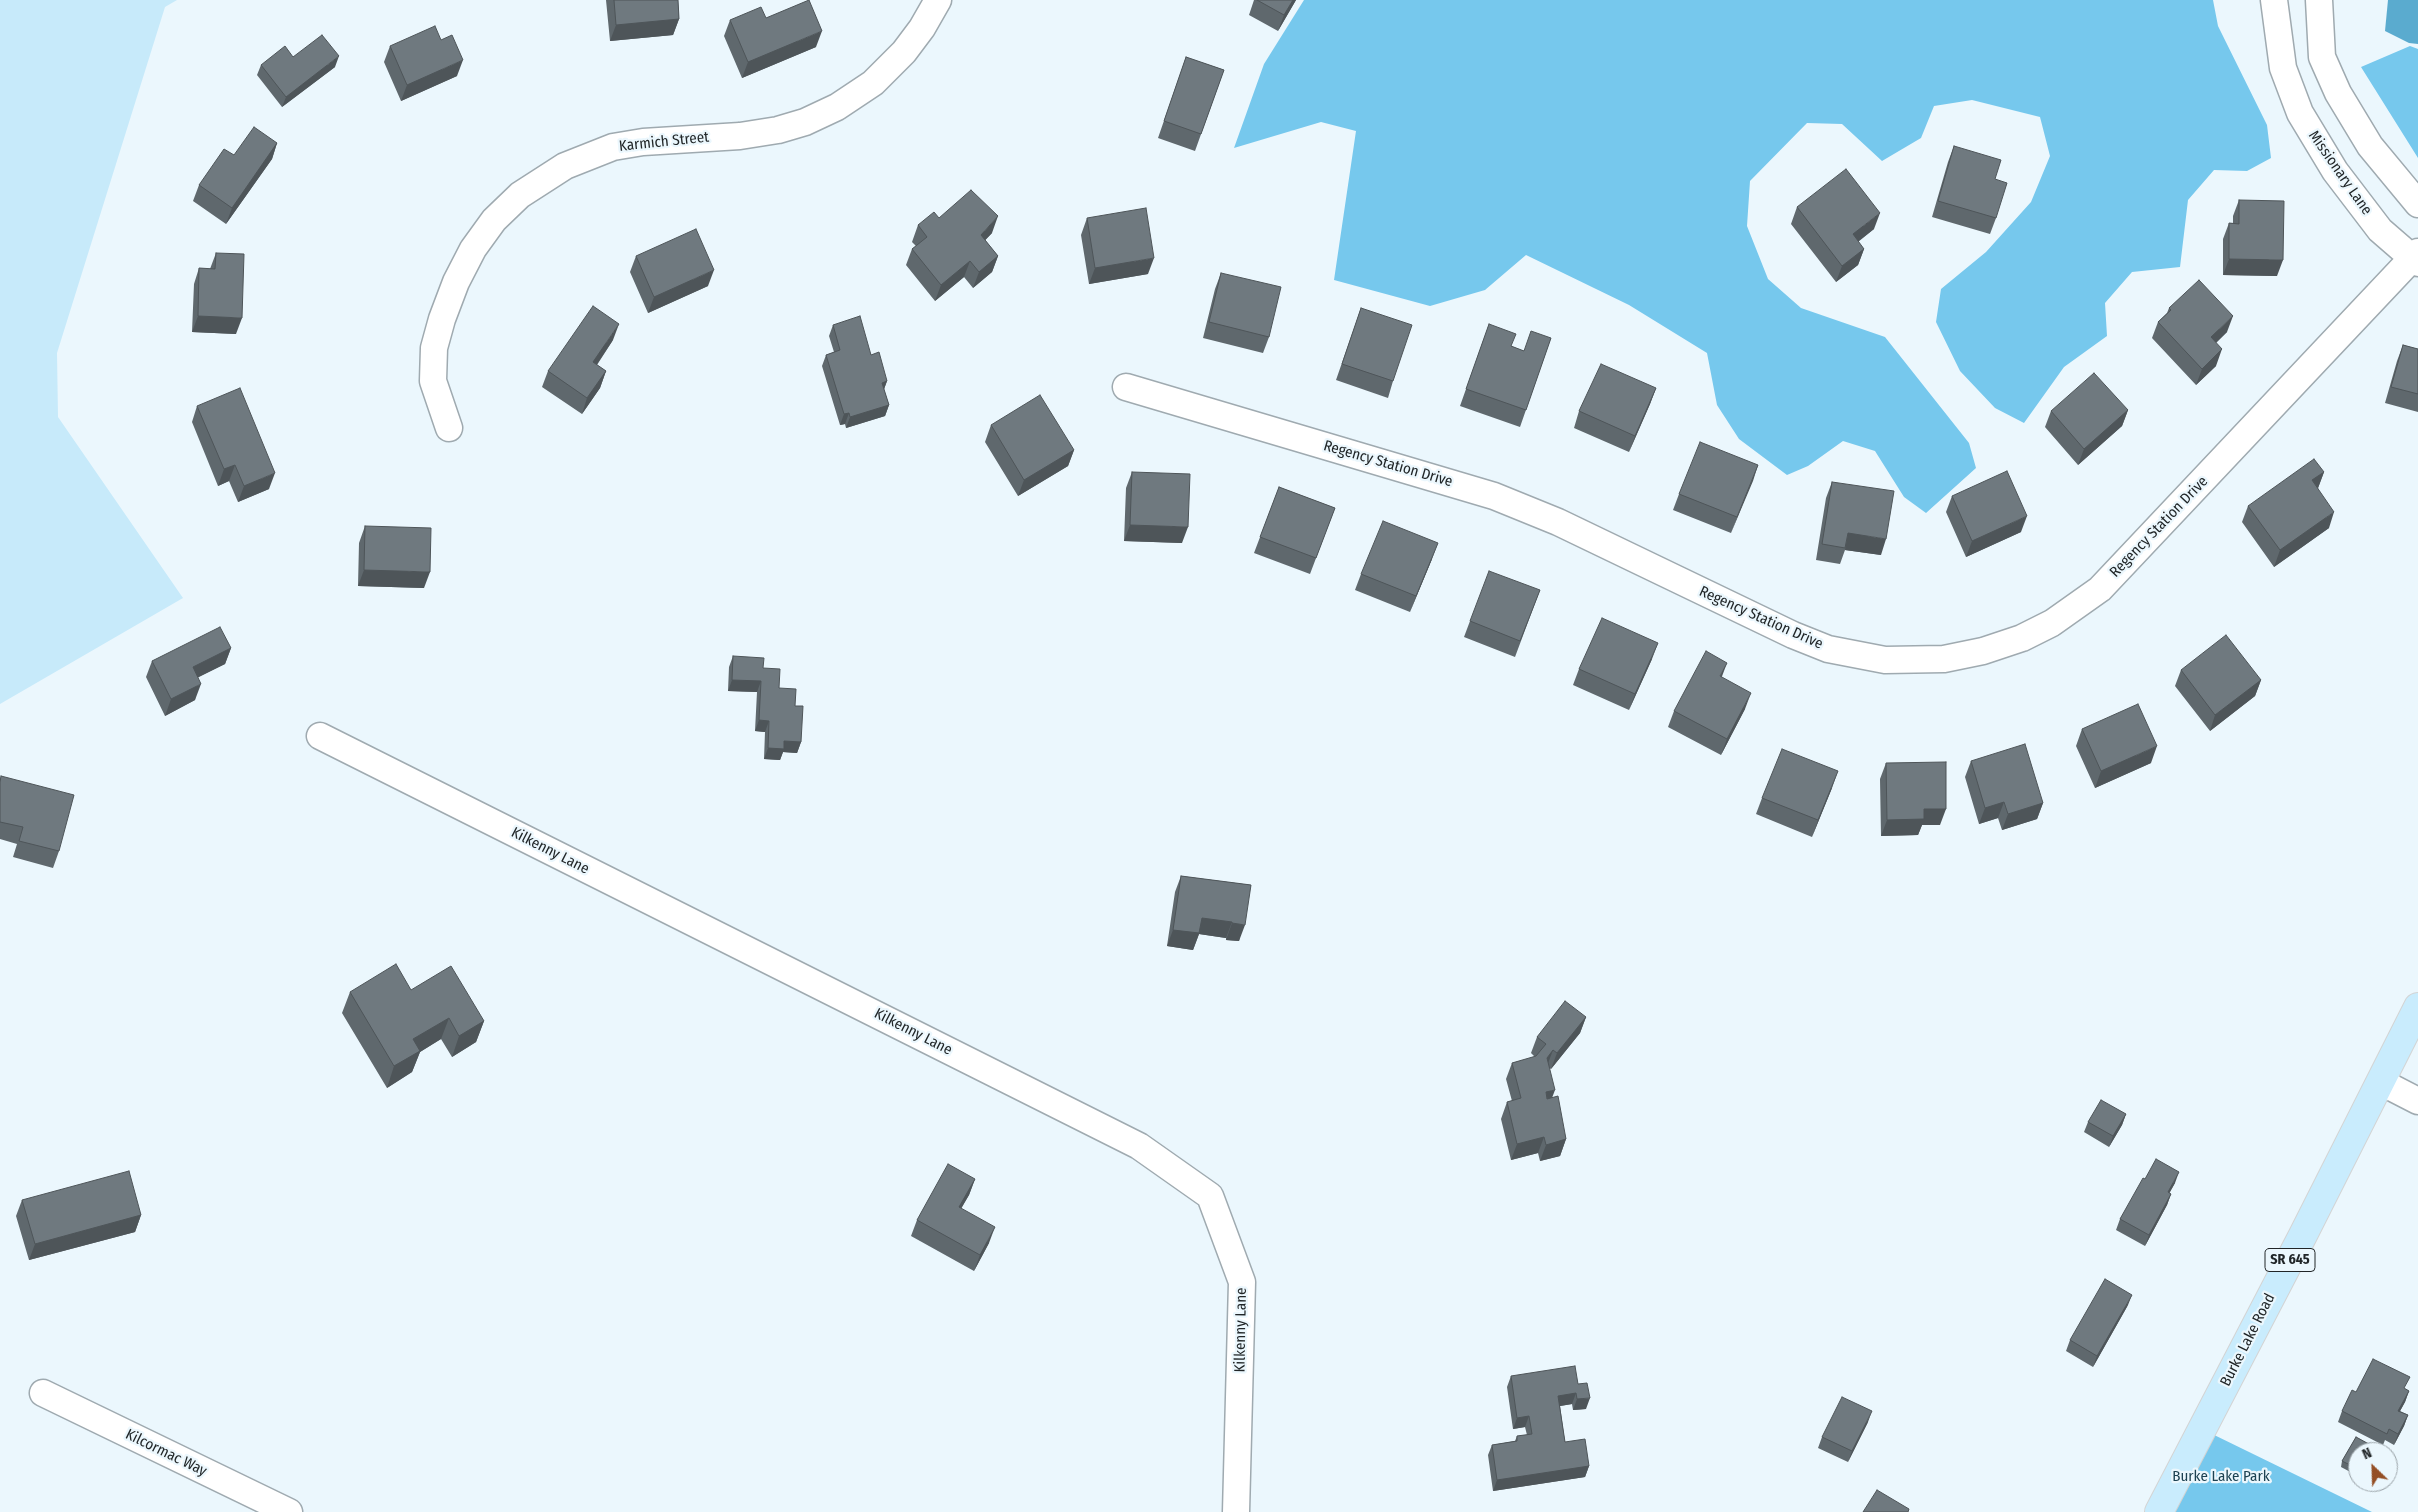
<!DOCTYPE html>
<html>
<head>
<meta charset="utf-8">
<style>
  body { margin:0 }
  #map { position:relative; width:2418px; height:1512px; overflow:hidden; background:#ebf7fd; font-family:"Fira Sans Condensed",sans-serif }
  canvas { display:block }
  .north { position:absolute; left:2348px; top:1442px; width:50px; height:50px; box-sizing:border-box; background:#ebf7fd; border:1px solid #9aa3a8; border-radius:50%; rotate:336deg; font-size:14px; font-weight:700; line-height:20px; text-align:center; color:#212628 }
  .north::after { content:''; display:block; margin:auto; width:18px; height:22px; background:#944f25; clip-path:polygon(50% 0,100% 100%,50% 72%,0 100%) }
</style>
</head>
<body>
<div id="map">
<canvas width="2418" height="1512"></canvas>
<div class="north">N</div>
</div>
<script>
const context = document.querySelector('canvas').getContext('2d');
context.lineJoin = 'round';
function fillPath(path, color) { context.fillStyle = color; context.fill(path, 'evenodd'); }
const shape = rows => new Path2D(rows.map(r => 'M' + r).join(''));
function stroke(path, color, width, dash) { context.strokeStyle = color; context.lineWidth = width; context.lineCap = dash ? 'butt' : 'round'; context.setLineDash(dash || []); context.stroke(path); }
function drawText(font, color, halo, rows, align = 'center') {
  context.font = font + ' "Fira Sans Condensed",sans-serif'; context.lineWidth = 4.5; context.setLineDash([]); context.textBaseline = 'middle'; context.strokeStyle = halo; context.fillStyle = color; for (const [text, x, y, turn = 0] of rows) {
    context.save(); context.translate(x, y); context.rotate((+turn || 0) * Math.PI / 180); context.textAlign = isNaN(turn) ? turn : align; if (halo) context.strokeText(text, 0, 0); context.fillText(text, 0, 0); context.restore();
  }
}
const green = shape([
  [0,0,177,0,165,7,57,353,58,417,183,598,0,704]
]);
const forest = shape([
  [1304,0,2213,0,2218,26,2267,125,2271,158,2247,171,2214,170,2188,200,2180,267,2132,272,2105,303,2107,336,2064,367,2024,423,1995,408,1960,371,1936,322,1941,289,1986,252,2031,202,2050,156,2040,117,1972,100,1934,106,1921,138,1882,161,1842,124,1807,123,1750,181,1747,226,1768,279,1801,308,1885,337,1969,443,1976,468,1926,513,1904,497,1875,451,1843,441,1808,466,1787,475,1739,439,1717,405,1707,353,1629,305,1526,255,1485,290,1430,306,1334,280,1356,131,1321,122,1234,148,1264,64],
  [2410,46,2418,49,2418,158,2361,67],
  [2206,1431,2372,1512,2163,1512]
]);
const water = shape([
  [2388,0,2418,0,2418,44,2409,43,2385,31]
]);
const minor = shape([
  [2274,0,2283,68,2300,113,2335,171,2380,230,2418,263],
  [2319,0,2322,57,2338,93,2370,146,2418,204],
  [1126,387,1494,496,1558,522,1793,635,1828,649,1885,660,1944,659,1983,651,2022,638,2052,623,2100,589,2418,252],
  [449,428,433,381,434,348,442,319,456,282,473,249,494,220,520,195,565,166,613,147,643,142,740,136,778,130,805,122,837,107,873,83,904,52,922,28,938,0],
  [320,736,1139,1146,1210,1196,1242,1282,1236,1512],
  [2381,1082,2418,1101],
  [43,1393,289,1512]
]);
const major = shape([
  [2159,1512,2303,1235,2418,1007]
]);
const wall = shape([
  [606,0,678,0,679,19,673,35,610,41],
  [1254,0,1296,0,1278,31,1249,15],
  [730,20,816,47,742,78,724,36],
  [390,46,457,76,401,101,384,62],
  [293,57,335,67,282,107,257,75,261,65],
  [1186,57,1224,70,1195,151,1158,138],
  [277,143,272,159,226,224,193,201,199,185,234,155],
  [1954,146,1995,179,1996,218,1990,234,1932,217,1948,162],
  [2239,200,2277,276,2223,275,2223,239,2229,223,2233,223,2233,216],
  [1797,207,1874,229,1858,242,1864,249,1858,265,1836,282,1791,224],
  [939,218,992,233,985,240,998,256,992,272,973,288,964,277,935,301,906,265,912,249,916,246,912,242,918,225],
  [1087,218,1148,274,1089,284,1081,235],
  [216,253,236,334,192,332,194,284,199,268,210,269],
  [636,256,708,286,648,313,630,272],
  [1221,273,1269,337,1263,353,1203,338,1215,289],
  [1361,308,1393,381,1388,398,1336,380],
  [2169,308,2227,332,2216,343,2216,366,2196,385,2152,338,2158,322,2167,313],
  [1489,324,1511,346,1524,351,1551,338,1520,427,1460,406],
  [833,325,871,355,887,381,884,389,889,405,885,416,846,428,845,424,840,425,822,366,826,355,834,352,829,336],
  [613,340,597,365,606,371,600,388,582,414,542,387,548,371],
  [2403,345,2418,349,2418,412,2385,403,2397,361],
  [1656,388,1650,404,1629,452,1574,428,1579,411],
  [197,406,269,489,238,502,229,481,218,486,192,422],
  [2128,410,2122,426,2078,465,2045,427,2051,411],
  [991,425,1074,450,1068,466,1018,496,985,442],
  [1758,465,1731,533,1673,510,1679,494],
  [1132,472,1182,543,1124,541,1126,488],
  [2324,472,2318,488,2329,528,2274,567,2242,522,2248,506],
  [1832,482,1881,555,1845,550,1840,564,1816,560,1826,498],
  [1279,487,1335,508,1310,574,1254,553],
  [1952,496,2021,532,1966,557,1946,512],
  [365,526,424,588,358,586,359,543],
  [1432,559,1410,612,1355,590,1361,574],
  [1540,590,1515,657,1464,637,1470,621],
  [231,648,225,664,198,677,195,700,165,716,146,677,152,661],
  [733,656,763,668,779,688,795,706,801,742,797,753,783,752,780,760,764,759,765,732,755,731,757,692,728,691,729,667],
  [1652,659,1629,710,1573,685,1579,669],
  [2181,670,2261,680,2255,696,2210,731,2175,686],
  [1722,677,1745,709,1721,755,1668,727,1674,711],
  [2082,729,2151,763,2095,788,2076,746],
  [1971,761,2043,803,2037,819,2002,830,1998,818,1979,824,1965,777],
  [1886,763,1940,825,1922,825,1918,835,1881,836,1880,779],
  [1,776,59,851,53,868,13,857,17,844,0,839,0,780],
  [1832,788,1812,837,1756,814,1762,798],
  [1181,876,1251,885,1239,941,1226,940,1226,938,1199,934,1193,950,1167,946,1175,892],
  [411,990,484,1021,476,1042,452,1057,441,1039,420,1052,412,1072,387,1088,342,1013,350,992],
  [1586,1017,1580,1033,1551,1069,1549,1068,1552,1098,1566,1139,1560,1156,1540,1161,1538,1153,1511,1160,1501,1119,1507,1102,1512,1101,1506,1079,1512,1063,1535,1057,1531,1053,1537,1037],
  [2126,1114,2122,1125,2109,1147,2084,1132,2088,1122],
  [975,1179,969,1195,961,1208,989,1243,974,1271,911,1236,917,1220],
  [2145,1179,2175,1183,2169,1193,2171,1194,2167,1205,2145,1246,2116,1230,2120,1219],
  [22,1200,141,1215,135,1232,29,1260,16,1216],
  [2128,1305,2093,1367,2066,1351,2070,1340],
  [1511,1376,1578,1384,1586,1409,1573,1410,1572,1404,1560,1406,1565,1442,1589,1466,1585,1477,1493,1491,1488,1455,1492,1445,1515,1441,1517,1436,1527,1435,1525,1427,1513,1429,1507,1387],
  [2406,1389,2409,1391,2405,1402,2400,1411,2408,1415,2404,1426,2394,1445,2385,1440,2383,1445,2338,1422,2342,1411,2356,1392],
  [1868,1422,1848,1462,1818,1448,1822,1437],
  [2356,1437,2378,1449,2377,1452,2358,1452,2358,1476,2341,1467,2342,1461]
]);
const shadedWall = shape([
  [1293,0,1296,0,1278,31,1284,15],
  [679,19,673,35,610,41,616,25],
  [822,31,816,47,742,78,748,62],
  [339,56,335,67,282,107,286,97],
  [463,60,457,76,401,101,407,85],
  [277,143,272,159,226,224,232,208],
  [1880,213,1874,229,1847,250,1853,234],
  [998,216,992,233,975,251,981,235],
  [1864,249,1858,265,1836,282,1842,266],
  [998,256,992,272,973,288,979,272],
  [1154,258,1148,274,1089,284,1095,268],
  [2229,259,2283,260,2277,276,2223,275],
  [970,261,964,277,935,301,941,285],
  [714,270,708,286,648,313,654,297],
  [198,316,242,318,236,334,192,332],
  [2233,316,2227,332,2205,353,2211,337],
  [619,324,613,340,587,379,593,362],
  [2222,349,2216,366,2196,385,2202,369],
  [606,371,600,388,582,414,587,398],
  [887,381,883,392,882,383],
  [1656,388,1650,404,1629,452,1635,436],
  [889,405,885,416,846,428,850,417],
  [2128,410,2122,426,2078,465,2084,449],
  [849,413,845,424,840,425,844,414],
  [1074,450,1068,466,1018,496,1024,480],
  [235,465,229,481,218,486,224,469],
  [1758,465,1753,481,1731,533,1737,517],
  [2324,472,2318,488,2312,480],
  [275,473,269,489,238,502,244,486],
  [2334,512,2329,528,2274,567,2280,550],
  [2027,516,2021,532,1966,557,1972,541],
  [1130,525,1188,527,1182,543,1124,541],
  [1848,533,1886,539,1881,555,1845,550],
  [1438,543,1432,559,1410,612,1416,596],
  [364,570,430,572,424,588,358,586],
  [1658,643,1652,659,1629,710,1635,694],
  [231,648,225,664,187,683,193,667],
  [1727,663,1721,679,1720,676],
  [732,680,761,681,757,692,728,691],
  [2261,680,2255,696,2210,731,2215,715],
  [201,684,195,700,165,716,171,699],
  [1751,693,1745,709,1721,755,1727,739],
  [759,720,769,721,765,732,755,731],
  [784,741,801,742,797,753,783,752,780,760,764,759,768,748],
  [2157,746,2151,763,2095,788,2101,771],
  [1838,771,1832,788,1812,837,1818,820],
  [2004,802,1998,818,1979,824,1985,808],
  [2043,803,2037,819,2002,830,2008,814],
  [1924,809,1946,809,1940,825,1922,825,1918,835,1881,836,1887,820],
  [1202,918,1232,922,1226,938,1199,934,1193,950,1167,946,1173,930],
  [1232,923,1245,925,1239,941,1226,940],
  [1586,1017,1580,1033,1551,1069,1557,1053],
  [449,1018,441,1039,420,1052,412,1072,387,1088,394,1066,413,1039],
  [484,1021,476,1042,452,1057,459,1036],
  [1553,1050,1547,1066,1547,1058],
  [1555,1090,1549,1106,1546,1092],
  [2126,1114,2122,1125,2109,1147,2113,1136],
  [1544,1137,1538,1153,1511,1160,1517,1144],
  [1566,1139,1560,1156,1540,1161,1546,1145],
  [2179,1172,2175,1183,2164,1203,2168,1192],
  [975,1179,969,1195,953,1223,959,1207],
  [2171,1194,2167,1205,2145,1246,2149,1235],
  [141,1215,135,1232,29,1260,35,1244],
  [995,1227,989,1243,974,1271,980,1255],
  [2132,1295,2128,1305,2093,1367,2097,1356],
  [2409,1391,2405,1402,2394,1422,2398,1411],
  [1576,1393,1572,1404,1554,1407,1558,1396],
  [1590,1398,1586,1409,1573,1410,1577,1399],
  [1872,1411,1868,1422,1848,1462,1852,1451],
  [2408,1415,2404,1426,2394,1445,2398,1434],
  [1529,1416,1525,1427,1513,1429,1517,1418],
  [1589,1466,1585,1477,1493,1491,1497,1480]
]);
const building = shape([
  [614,0,678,0,679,19,616,25,614,0],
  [809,0,822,31,748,62,730,20,761,7,766,18,809,0],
  [1257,0,1293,0,1284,15,1257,0],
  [435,26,441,40,452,35,463,60,407,85,390,46,435,26],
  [322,35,339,56,286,97,261,65,285,46,293,57,322,35],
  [1186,57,1224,70,1201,134,1164,121,1186,57],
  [254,127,277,143,232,208,199,185,224,149,234,155,254,127],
  [1954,146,2001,160,1995,179,2007,183,1996,218,1938,201,1954,146],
  [1846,169,1880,213,1853,234,1864,249,1842,266,1797,207,1846,169],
  [971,190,998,216,981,235,998,256,979,272,970,261,941,285,912,249,927,237,918,225,934,212,939,218,971,190],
  [2239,200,2284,201,2283,260,2229,259,2229,223,2239,224,2239,200],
  [1146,208,1154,258,1095,268,1087,218,1146,208],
  [696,229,714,270,654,297,636,256,696,229],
  [216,253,244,254,242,318,198,316,199,268,215,269,216,253],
  [1221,273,1281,287,1269,337,1209,322,1221,273],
  [2199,280,2233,316,2211,337,2222,349,2202,369,2158,322,2171,310,2169,308,2199,280],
  [593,306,619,324,593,362,606,371,587,398,548,371,593,306],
  [1361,308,1412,325,1393,381,1342,364,1361,308],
  [860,316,871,355,879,352,887,381,882,383,889,405,850,417,849,413,844,414,826,355,840,350,833,325,860,316],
  [1489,324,1516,334,1511,346,1524,351,1531,331,1551,338,1526,410,1466,389,1489,324],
  [2403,345,2418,349,2418,394,2391,387,2403,345],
  [1601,364,1656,388,1635,436,1579,411,1601,364],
  [2094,373,2128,410,2084,449,2051,411,2094,373],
  [240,388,275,473,244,486,235,465,224,469,197,406,240,388],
  [1040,395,1074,450,1024,480,991,425,1040,395],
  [1700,442,1758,465,1737,517,1679,494,1700,442],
  [2314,459,2324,472,2312,480,2334,512,2280,550,2248,506,2314,459],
  [2007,471,2027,516,1972,541,1952,496,2007,471],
  [1132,472,1190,474,1188,527,1130,525,1132,472],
  [1832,482,1894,491,1886,539,1848,533,1845,548,1822,544,1832,482],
  [1279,487,1335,508,1316,558,1260,537,1279,487],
  [1383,521,1438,543,1416,596,1361,574,1383,521],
  [365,526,431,528,430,572,364,570,365,526],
  [1489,571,1540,590,1520,641,1470,621,1489,571],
  [1602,618,1658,643,1635,694,1579,669,1602,618],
  [220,627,231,648,193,667,201,684,171,699,152,661,220,627],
  [2226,635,2261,680,2215,715,2181,670,2226,635],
  [1706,651,1727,663,1720,676,1751,693,1727,739,1674,711,1706,651],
  [733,656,764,658,763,668,780,669,779,688,796,689,795,706,803,706,801,742,784,741,784,749,768,748,769,721,759,720,761,681,732,680,733,656],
  [2138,704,2157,746,2101,771,2082,729,2138,704],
  [2025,744,2043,803,2008,814,2004,802,1985,808,1971,761,2025,744],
  [1782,749,1838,771,1818,820,1762,798,1782,749],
  [1946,762,1946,809,1924,809,1924,819,1887,820,1886,763,1946,762],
  [1,776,74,795,59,851,19,841,23,827,0,822,0,782,1,776],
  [1181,876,1251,885,1245,925,1232,923,1232,922,1202,918,1199,933,1173,930,1181,876],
  [396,964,411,990,451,966,484,1021,459,1036,449,1018,413,1039,420,1051,394,1066,350,992,396,964],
  [1565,1001,1586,1017,1557,1053,1553,1050,1547,1058,1555,1090,1546,1092,1547,1099,1558,1096,1566,1139,1546,1145,1544,1137,1517,1144,1507,1102,1521,1098,1512,1063,1536,1056,1546,1044,1537,1037,1565,1001],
  [2101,1100,2126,1114,2113,1136,2088,1122,2101,1100],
  [2156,1159,2179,1172,2168,1192,2171,1194,2149,1235,2120,1219,2143,1178,2145,1179,2156,1159],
  [948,1164,975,1179,959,1207,995,1227,980,1255,917,1220,948,1164],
  [129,1171,141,1215,35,1244,22,1200,129,1171],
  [2105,1279,2132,1295,2097,1356,2070,1340,2105,1279],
  [2373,1359,2410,1377,2404,1388,2409,1391,2398,1411,2408,1415,2398,1434,2389,1429,2387,1434,2342,1411,2352,1390,2356,1392,2373,1359],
  [1575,1366,1578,1384,1587,1383,1590,1398,1577,1399,1576,1393,1558,1396,1565,1442,1585,1439,1589,1466,1497,1480,1492,1445,1517,1441,1517,1436,1532,1434,1529,1416,1517,1418,1511,1376,1575,1366],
  [1842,1397,1872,1411,1852,1451,1822,1437,1842,1397],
  [2356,1437,2378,1449,2377,1452,2358,1452,2358,1469,2342,1461,2356,1437],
  [1877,1490,1909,1509,1908,1512,1863,1512,1877,1490]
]);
const shields = [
  [2290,1260,50]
];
const shieldNames = [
  ["SR 645",2290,1260]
];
const streetNames = [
  ["Karmich Street",664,142,-6],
  ["Missionary Lane",2340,173,55],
  ["Regency Station Drive",1388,464,16],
  ["Regency Station Drive",2159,527,-46],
  ["Regency Station Drive",1761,618,24],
  ["Kilkenny Lane",550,851,27],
  ["Kilkenny Lane",913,1032,27],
  ["Kilkenny Lane",1241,1330,-89],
  ["Burke Lake Road",2248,1340,-63],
  ["Kilcormac Way",166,1453,26]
];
const parkNames = [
  ["Burke Lake Park",2221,1477]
];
fillPath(green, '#c7eafa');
fillPath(forest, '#76c8ed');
fillPath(water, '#5aabcf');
stroke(minor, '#9faab0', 29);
stroke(major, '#d3d4d4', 30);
stroke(minor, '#fff', 26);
stroke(major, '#c9ecfd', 28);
fillPath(wall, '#5f686d');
fillPath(shadedWall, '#4e5559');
fillPath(building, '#6f797f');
stroke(building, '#4e5559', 1);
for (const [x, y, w] of shields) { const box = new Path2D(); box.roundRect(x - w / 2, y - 11.5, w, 23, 4); context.fillStyle = '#ebf7fd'; context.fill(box); stroke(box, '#212628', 1); }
drawText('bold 14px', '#212628', null, shieldNames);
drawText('15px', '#212628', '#ebf7fd', streetNames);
drawText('15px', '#1d4252', '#ebf7fd', parkNames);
</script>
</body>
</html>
